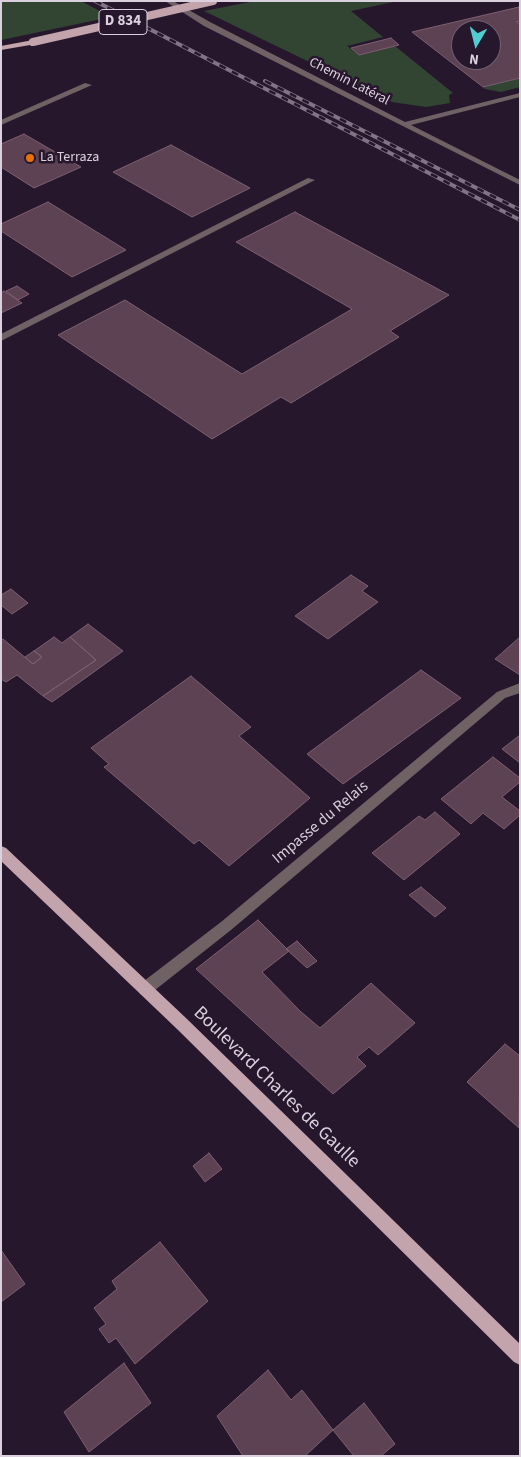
<!DOCTYPE html>
<html>
<head>
<meta charset="utf-8">
<style>
  body { margin:0 }
  #map { position:relative; width:521px; height:1457px; overflow:hidden; background:#27172c; font-family:"Source Sans 3",sans-serif }
  canvas { display:block }
  .frame { position:absolute; inset:0; border:2px solid #dbd0de; pointer-events:none }
  .north { position:absolute; left:451px; top:20px; width:50px; height:50px; box-sizing:border-box; background:#27172c; border:1px solid #6f6173; border-radius:50%; rotate:188deg; font-size:14px; font-weight:700; line-height:20px; text-align:center; color:#dbd0de }
  .north::after { content:''; display:block; margin:auto; width:18px; height:22px; background:#51ccd1; clip-path:polygon(50% 0,100% 100%,50% 72%,0 100%) }
</style>
</head>
<body>
<div id="map">
<canvas width="521" height="1457"></canvas>
<div class="frame"></div>
<div class="north">N</div>
</div>
<script>
const ctx = document.querySelector('canvas').getContext('2d');
ctx.lineJoin = 'round';
function fill(path, color) {
  ctx.fillStyle = color;
  ctx.fill(path, 'evenodd');
}
function shape(rows) {
  const path = new Path2D();
  for (const r of rows) {
    path.moveTo(r[0], r[1]);
    for (let i = 2; i < r.length; i += 2) path.lineTo(r[i], r[i + 1]);
  }
  return path;
}
function strokePath(path, color, width, dash) {
  ctx.strokeStyle = color;
  ctx.lineWidth = width;
  ctx.lineCap = dash ? 'butt' : 'round';
  ctx.setLineDash(dash || []);
  ctx.stroke(path);
}
function write(font, color, halo, rows, align = 'center') {
  ctx.font = font + ' "Source Sans 3",sans-serif';
  ctx.lineWidth = 5;
  ctx.setLineDash([]);
  ctx.textBaseline = 'middle';
  ctx.strokeStyle = halo;
  ctx.fillStyle = color;
  for (const [text, x, y, turn = 0] of rows) {
    ctx.save();
    ctx.translate(x, y);
    ctx.rotate((+turn || 0) * Math.PI / 180);
    ctx.textAlign = isNaN(turn) ? turn : align;
    if (halo) ctx.strokeText(text, 0, 0);
    ctx.fillText(text, 0, 0);
    ctx.restore();
  }
}
fill(shape([
  [1,1,81,1,111,17,1,40],
  [255,1,398,1,351,11,383,37,347,46,359,55,395,46,453,93,449,95,450,103,426,107,392,102,204,11],
  [520,78,520,87,501,92,485,89,483,87]
]), '#324533');
const building = shape([
  [519,7,520,21,516,22,520,24,520,78,483,87,412,32,519,7],
  [461,30,491,30,491,60,461,60,461,30],
  [391,38,399,45,359,55,351,48,391,38],
  [24,134,81,167,34,188,1,167,1,144,24,134],
  [171,145,250,188,192,217,113,172,171,145],
  [48,202,126,250,72,277,1,231,1,224,48,202],
  [295,212,449,295,390,331,399,337,291,403,281,397,212,439,58,335,125,300,242,374,352,309,236,242,295,212],
  [17,286,29,294,18,300,6,291,17,286],
  [4,291,22,303,1,313,1,293,4,291],
  [351,575,368,586,362,591,378,602,328,639,295,616,351,575],
  [11,589,28,603,12,614,1,605,1,595,11,589],
  [88,624,123,651,52,702,43,696,96,660,70,637,88,624],
  [54,637,62,643,70,637,96,660,43,696,17,675,6,682,1,679,1,640,3,639,33,664,42,657,34,651,54,637],
  [520,637,520,675,495,659,520,637],
  [34,651,42,657,33,664,25,657,34,651],
  [421,670,461,698,343,784,307,754,421,670],
  [191,676,251,727,239,736,310,798,229,866,199,840,194,844,104,767,109,764,91,748,191,676],
  [520,735,520,763,502,749,520,735],
  [493,757,520,778,520,782,502,797,520,811,520,815,504,829,483,813,471,824,441,799,493,757],
  [435,812,460,834,404,880,372,853,419,816,425,820,435,812],
  [421,887,446,908,435,917,409,895,421,887],
  [258,920,289,951,262,972,300,1011,320,1028,371,983,415,1023,378,1055,369,1047,357,1057,366,1066,333,1094,196,969,258,920],
  [297,941,317,961,307,968,286,949,297,941],
  [505,1044,520,1056,519,1128,467,1082,505,1044],
  [209,1153,222,1169,205,1182,193,1166,209,1153],
  [160,1242,208,1301,135,1364,116,1338,109,1343,99,1329,106,1324,94,1308,117,1289,112,1281,160,1242],
  [1,1250,25,1284,1,1302,1,1250],
  [124,1363,151,1403,89,1452,64,1412,124,1363],
  [268,1370,291,1400,302,1390,333,1430,305,1456,243,1456,217,1416,268,1370],
  [364,1403,395,1444,381,1456,354,1456,333,1430,364,1403]
]);
fill(building, '#5c4253');
strokePath(building, '#7c6072', 1);
fill(shape([
  [165,1,173,1,210,22,405,122,520,93,520,97,411,125,520,180,520,185,204,26,165,1],
  [85,83,92,85,1,125,1,120,85,83],
  [308,178,315,180,1,341,1,334,308,178],
  [520,683,520,693,505,698,231,930,150,994,145,996,140,994,138,989,140,984,221,922,497,692,520,683]
]), '#706165');
fill(shape([
  [33,40,37,42,36,44,1,50,1,46,33,40],
  [1,846,6,848,187,1019,520,1344,520,1365,514,1362,177,1029,1,861,1,846]
]), '#c3a4ad');
const rail = shape([
  [95,1,520,220],
  [265,81,520,210]
]);
strokePath(rail, '#827486', 4);
strokePath(rail, '#27172c', 2.5, [7]);
strokePath(shape([
  [33,42,213,1]
]), '#c3a4ad', 8);
for (const [x, y, r, color] of [
  [30,158,5,"#e8710a"]
]) {
  const dot = new Path2D();
  dot.arc(x, y, r, 0, 2 * Math.PI);
  ctx.fillStyle = color;
  ctx.fill(dot);
  strokePath(dot, '#27172c', 2);
}
write('14px', '#dbd0de', '#27172c', [
  ["Chemin Latéral",349,82,27]
]);
write('14px', '#dbd0de', '#27172c', [
  ["La Terraza",40,158]
], 'left');
for (const [x, y, w] of [
  [123,22,48]
]) {
  const box = new Path2D();
  box.roundRect(x - w / 2, y - 12.5, w, 25, 4);
  ctx.fillStyle = '#27172c';
  ctx.fill(box);
  strokePath(box, '#dbd0de', 1);
}
write('bold 15px', '#dbd0de', null, [
  ["D 834",123,22]
]);
write('16px', '#dbd0de', '#27172c', [
  ["Impasse du Relais",321,823,-40]
]);
write('19px', '#dbd0de', '#27172c', [
  ["Boulevard Charles de Gaulle",276,1088,44]
]);
</script>
</body>
</html>
